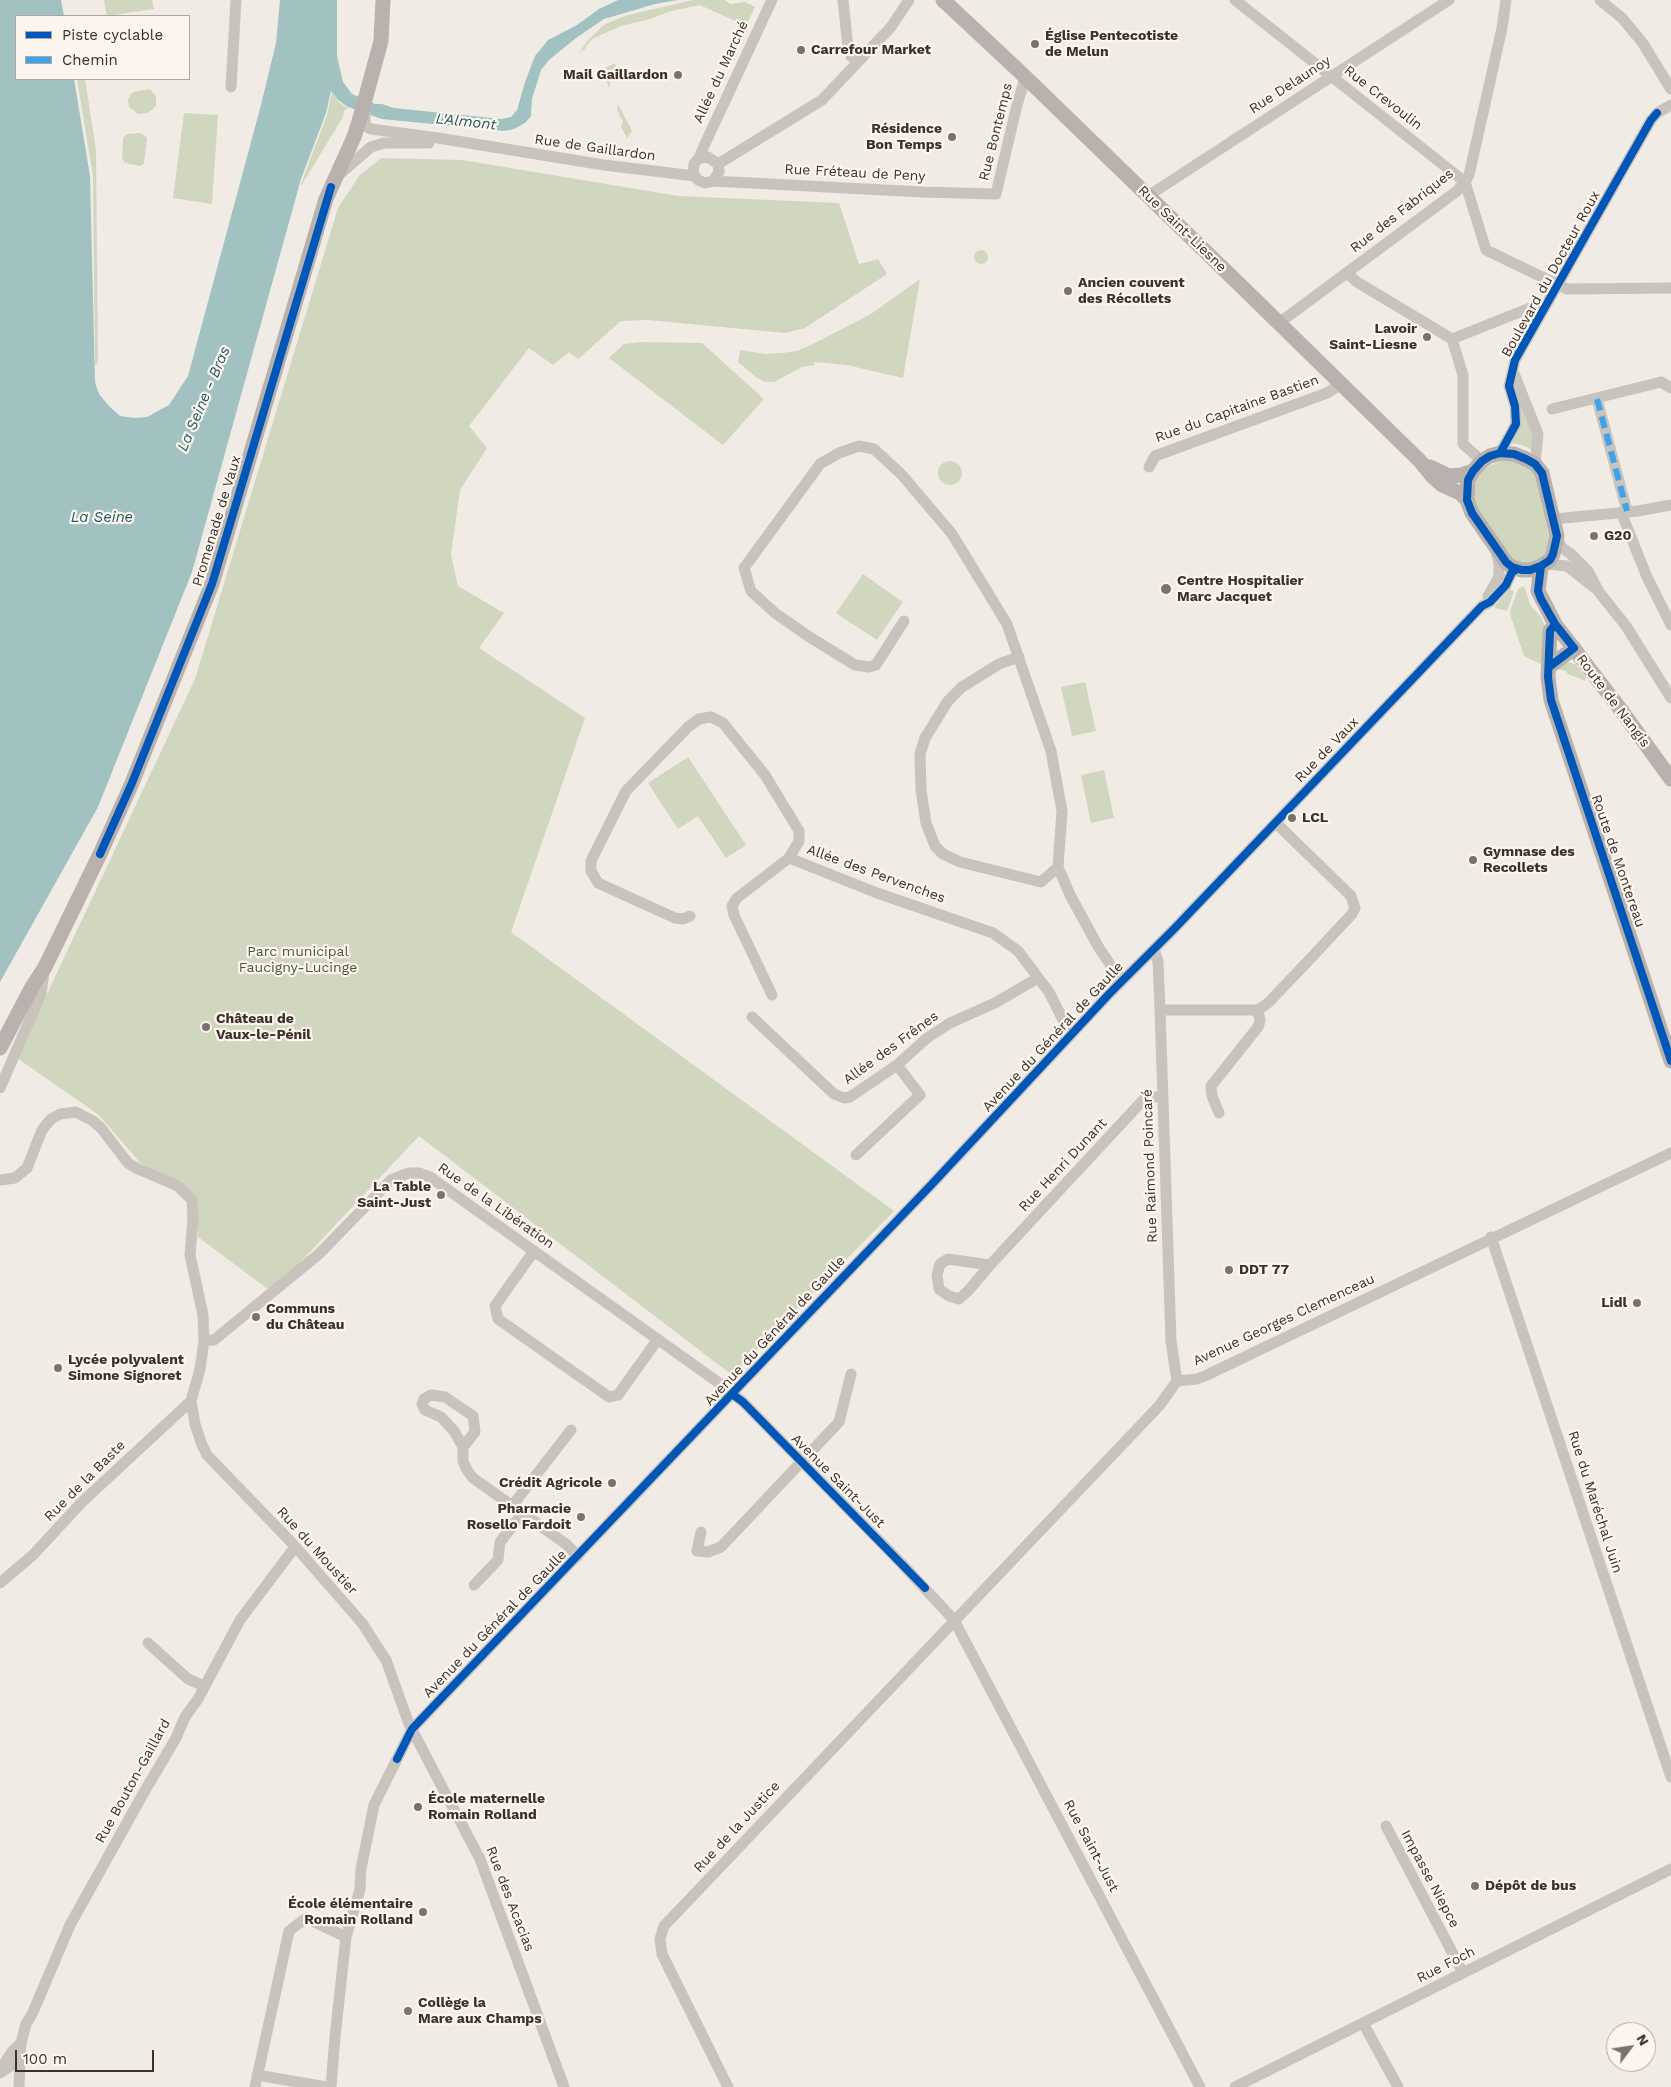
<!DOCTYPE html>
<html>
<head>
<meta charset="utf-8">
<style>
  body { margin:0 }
  #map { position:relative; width:1671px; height:2087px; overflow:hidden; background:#f0ebe5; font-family:"Work Sans",sans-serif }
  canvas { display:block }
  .legend { position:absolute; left:15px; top:15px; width:175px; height:65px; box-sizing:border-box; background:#fbf5ee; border:1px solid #aea6a0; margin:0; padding:6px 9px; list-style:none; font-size:15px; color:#3b302b }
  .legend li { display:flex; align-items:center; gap:10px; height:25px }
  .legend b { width:25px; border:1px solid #aea6a0 }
  .north { position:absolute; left:1606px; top:2022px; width:50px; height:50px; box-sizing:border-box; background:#fbf5ee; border:1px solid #aea6a0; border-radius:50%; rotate:59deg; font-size:14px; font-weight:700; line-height:20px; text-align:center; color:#3b302b }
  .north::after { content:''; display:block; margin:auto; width:18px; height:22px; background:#7a716c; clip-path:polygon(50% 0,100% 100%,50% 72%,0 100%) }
  .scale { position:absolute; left:15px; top:2050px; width:139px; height:22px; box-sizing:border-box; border:2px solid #3b302b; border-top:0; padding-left:6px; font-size:15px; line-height:18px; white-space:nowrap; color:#3b302b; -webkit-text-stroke:4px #fbf5ee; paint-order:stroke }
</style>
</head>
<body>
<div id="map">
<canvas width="1671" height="2087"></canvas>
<ul class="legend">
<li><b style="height:6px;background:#0057b8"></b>Piste cyclable</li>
<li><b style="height:6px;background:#3fa3eb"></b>Chemin</li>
</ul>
<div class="north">N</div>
<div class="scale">100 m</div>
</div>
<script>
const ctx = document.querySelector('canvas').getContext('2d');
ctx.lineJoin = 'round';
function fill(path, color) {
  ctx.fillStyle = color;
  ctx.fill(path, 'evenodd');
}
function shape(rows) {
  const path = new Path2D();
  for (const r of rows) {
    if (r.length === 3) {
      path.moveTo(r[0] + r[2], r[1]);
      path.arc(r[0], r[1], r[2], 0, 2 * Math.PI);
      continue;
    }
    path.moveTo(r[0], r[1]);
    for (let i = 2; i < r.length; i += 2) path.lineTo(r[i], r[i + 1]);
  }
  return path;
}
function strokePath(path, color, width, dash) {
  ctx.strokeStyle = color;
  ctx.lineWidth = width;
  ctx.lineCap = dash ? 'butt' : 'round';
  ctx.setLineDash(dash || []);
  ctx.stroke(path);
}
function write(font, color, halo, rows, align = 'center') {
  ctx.font = font + ' "Work Sans",sans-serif';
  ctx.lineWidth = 4.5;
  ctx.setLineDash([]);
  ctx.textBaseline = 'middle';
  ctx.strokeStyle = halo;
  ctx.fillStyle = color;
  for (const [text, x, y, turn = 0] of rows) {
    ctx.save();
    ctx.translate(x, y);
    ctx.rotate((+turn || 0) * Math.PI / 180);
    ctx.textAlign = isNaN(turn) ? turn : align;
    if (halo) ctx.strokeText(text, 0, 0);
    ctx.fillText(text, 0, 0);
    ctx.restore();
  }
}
fill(shape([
  [104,0,152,0,154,9,107,16],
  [693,0,725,0,730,4,745,2,755,7,746,26,700,5,671,11,650,19,621,26,592,39,587,45,585,49,579,53,588,40,605,24,628,15],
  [615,63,617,71,610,77,610,88,604,77,601,78,598,72],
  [77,79,85,79,96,150,98,362,95,366,93,176],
  [150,89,156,96,156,106,148,113,138,114,129,107,128,99,133,92],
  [332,92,338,102,348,108,344,111,343,117,301,186,301,184,327,115],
  [618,104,632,131,627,138,621,127,623,122,617,110],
  [184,113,218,115,212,204,173,198],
  [141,133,147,138,144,164,140,166,125,163,122,158,123,138,127,134],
  [381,158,462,160,678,196,839,203,859,264,878,259,887,274,805,328,785,333,648,320,621,321,578,359,569,352,553,365,529,348,469,426,487,448,460,490,451,555,458,586,504,613,479,648,585,718,511,932,894,1211,732,1375,419,1136,293,1270,269,1290,198,1237,196,1198,141,1164,99,1115,17,1058,195,679,338,208,359,176],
  [981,257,7],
  [920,279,903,378,847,365,814,362,814,365,802,367,774,382,765,382,757,378,738,362,740,350,765,354,782,353,797,351,811,345,871,314],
  [643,342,702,343,764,399,723,445,609,358,624,344],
  [1520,400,1532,431,1533,450,1522,445,1511,443],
  [950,473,12],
  [1500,461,1514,461,1529,468,1535,476,1550,541,1548,550,1542,558,1526,564,1512,560,1477,511,1472,492,1476,478,1485,468],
  [863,574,903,602,877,640,836,613],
  [1524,586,1531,606,1541,617,1547,631,1543,665,1524,656,1511,617,1510,611,1518,589],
  [1510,589,1514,592,1507,611,1495,608,1495,606],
  [1567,662,1575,664,1586,678,1585,681,1568,674,1566,671,1557,669],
  [1085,682,1096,731,1072,736,1061,687],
  [688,757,746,845,726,858,698,816,678,829,648,783],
  [1104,770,1114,818,1091,823,1081,775]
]), '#d1d6bf');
fill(shape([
  [0,0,61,0,64,16,16,16,16,79,74,79,90,176,95,382,99,394,109,406,120,416,134,418,147,417,169,405,188,376,261,105,276,43,280,0,337,0,337,56,343,82,352,94,375,104,382,104,394,108,501,119,511,117,517,110,525,82,535,56,548,40,577,25,599,9,618,0,678,0,655,4,604,19,576,38,549,60,541,70,532,99,531,116,525,123,514,129,504,131,382,119,348,107,338,100,331,91,326,113,301,179,192,572,98,807,0,982]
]), '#a1c2c1');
strokePath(shape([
  [843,0,848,48,851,56,858,62],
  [1235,0,1465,182],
  [1600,0,1622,18,1642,42,1671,89],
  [231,87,236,0],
  [365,112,365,126,371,129,438,138,604,165,695,176],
  [699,158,704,146,772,0],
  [718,164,822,100,891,27,909,0],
  [341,173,371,147,384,143,429,143],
  [713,181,719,172,718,164,708,157,699,158,694,164,693,173,698,180,705,183,713,181,922,192,996,194,1016,109,1025,78],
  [1465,182,1486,250,1567,289,1671,288],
  [1148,196,1449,0],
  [1347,273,1357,282,1452,339,1463,375,1463,444,1482,461],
  [1279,323,1457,191,1465,182,1469,175,1502,28,1506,0],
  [1452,339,1535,306,1544,308],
  [1513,371,1538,434,1535,464],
  [1597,399,1627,511],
  [1552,409,1661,382,1671,388],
  [1500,453,1516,424,1515,406,1509,386,1515,360,1651,120,1657,113,1671,105],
  [1149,467,1155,456,1327,393,1341,384],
  [1621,512,1647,577,1671,625],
  [1554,519,1638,511,1671,505],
  [1557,536,1561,547,1571,554,1588,571,1599,592,1626,626,1671,698],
  [1546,564,1567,566,1596,589],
  [1488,596,1499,577,1499,563,1496,551],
  [904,621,876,665,869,667,855,665,808,636,775,613,751,591,744,568,820,464,839,453,859,446,874,449,902,475,952,534,1007,624,1051,751,1062,811,1058,867,1070,895,1099,948,1114,970,1123,980],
  [1019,657,999,664,962,687,948,701,925,738,920,754,921,790,926,823,935,846,943,854,960,862,1041,882,1058,867],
  [690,916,683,919,675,918,598,883,591,871,591,861,626,791,688,727,699,719,711,717,723,723,765,775,799,831,799,841,789,858],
  [1154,950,1158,961,1160,1010,1171,1341,1177,1381],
  [772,995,734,915,732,906,737,898,789,858,877,893,993,933,1018,951,1049,992,1064,1022,1075,1030],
  [1160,1010,1258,1010],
  [1258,1010,1268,1003,1310,959,1352,914,1355,908,1351,896,1276,823],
  [752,1017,834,1094,844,1098,850,1097,897,1065,927,1038,950,1023,995,1003,1038,978],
  [0,1088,41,994,44,971],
  [1219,1113,1212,1096,1211,1086,1258,1027,1260,1021,1258,1010],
  [856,1155,920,1095,897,1065],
  [0,1180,15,1178,27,1168,42,1130,51,1119,60,1114,76,1112,93,1121,101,1128,128,1163,138,1169,178,1186,192,1200,193,1219,190,1255,203,1315,204,1341,200,1369,191,1401,195,1424,202,1445,207,1455,293,1544,362,1623,386,1660,409,1724,480,1859,564,2087],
  [1491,1237,1671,1777],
  [534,1251,495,1306,498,1319,609,1397,618,1395,658,1339],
  [990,1265,968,1291,959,1299,949,1296,939,1289,937,1275,940,1264,948,1259,990,1265,1146,1097,1163,1097],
  [204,1341,214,1340,319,1254,391,1180,409,1173,419,1173,430,1177,719,1383,743,1402,802,1462,903,1565,954,1620,1200,2087],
  [1177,1381,1197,1379,1207,1375,1671,1153],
  [463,1447,454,1431,441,1417,425,1410,422,1404,424,1399,431,1395,445,1397,473,1416,475,1432,463,1447,463,1461,467,1470,473,1478,566,1544,578,1556],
  [512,1506,571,1430],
  [701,1532,697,1551,708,1552,721,1547,839,1422,851,1374],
  [0,1583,33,1555,81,1503,191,1401],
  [474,1585,498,1560,500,1542,522,1514],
  [148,1643,188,1679,204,1686],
  [1386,1826,1463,1973],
  [1363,2023,1398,2087],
  [0,2070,12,2052,21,2043],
  [0,2073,20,2060,21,2043,26,2024,33,2012,70,1925,143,1794,176,1738,185,1717,198,1699,240,1620,295,1547],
  [257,2075,326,2087],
  [19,2087,20,2060],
  [255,2087,289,1931,306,1918,346,1937],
  [331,2087,335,2037,346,1937,360,1889,361,1869,374,1805,412,1729,933,1183,1110,993,1174,929,1482,606,1490,602,1506,585,1512,572,1517,569],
  [728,2087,662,1954,660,1939,664,1926,1159,1406,1177,1381],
  [1235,2087,1671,1869]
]), '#c9c3be', 11);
strokePath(shape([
  [943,0,1019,71,1239,284,1420,461,1433,477,1442,485,1460,493,1467,500],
  [1500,453,1514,454,1526,459,1535,464,1542,473,1557,536,1553,554,1550,560,1541,566,1530,570,1522,570,1512,567,1506,562,1472,513,1467,500,1468,480,1473,471,1482,461,1490,456,1500,453],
  [1430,467,1449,476,1461,475,1473,471],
  [1541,566,1538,591,1555,624,1621,710,1671,779],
  [1555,624,1550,631,1548,677,1551,700,1671,1061],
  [1549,667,1574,648],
  [0,1048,32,987,45,967,100,854,132,783,212,584,326,199,354,137,360,118,381,41,383,0]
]), '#b8b1ad', 15);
strokePath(shape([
  [1597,399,1627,511]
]), '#3fa3eb', 6, [12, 6]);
strokePath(shape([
  [1500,453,1516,424,1515,406,1509,386,1515,360,1651,120,1657,113],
  [1500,453,1514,454,1526,459,1535,464,1542,473,1557,536,1553,554,1550,560,1541,566,1530,570,1522,570,1512,567,1506,562,1472,513,1467,500,1468,480,1473,471,1482,461,1490,456,1500,453],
  [1541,566,1538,591,1541,599,1555,624,1574,648,1549,667],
  [1555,624,1550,631,1548,677,1551,700,1671,1061],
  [100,854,132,783,212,584,331,187],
  [732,1394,743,1402,925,1588],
  [397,1759,412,1729,430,1710,933,1183,1110,993,1174,929,1482,606,1490,602,1506,585,1512,572,1517,569]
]), '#0057b8', 8);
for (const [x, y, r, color] of [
  [1035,44,5,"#7a716c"],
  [801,50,5,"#7a716c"],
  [678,75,5,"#7a716c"],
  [952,137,5,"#7a716c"],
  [1068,291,5,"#7a716c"],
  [1427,337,5,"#7a716c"],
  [1594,536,5,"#7a716c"],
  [1166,589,6,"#7a716c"],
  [1292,818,5,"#7a716c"],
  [1473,860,5,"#7a716c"],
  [206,1027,5,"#7a716c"],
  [441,1195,5,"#7a716c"],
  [1229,1270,5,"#7a716c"],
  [1637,1303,5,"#7a716c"],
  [256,1317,5,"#7a716c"],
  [58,1368,5,"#7a716c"],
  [612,1483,5,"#7a716c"],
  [581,1517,5,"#7a716c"],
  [418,1807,5,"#7a716c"],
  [1475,1886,5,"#7a716c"],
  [423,1912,5,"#7a716c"],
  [408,2011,5,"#7a716c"]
]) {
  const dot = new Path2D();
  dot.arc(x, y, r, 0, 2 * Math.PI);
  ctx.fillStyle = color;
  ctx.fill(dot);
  strokePath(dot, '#fbf5ee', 2);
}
write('bold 14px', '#3b302b', '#fbf5ee', [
  ["Église Pentecotiste",1045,36],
  ["de Melun",1045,52],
  ["Carrefour Market",811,50],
  ["Mail Gaillardon",668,75,"right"],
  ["Résidence",942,129,"right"],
  ["Bon Temps",942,145,"right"],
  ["Ancien couvent",1078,283],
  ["des Récollets",1078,299],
  ["Lavoir",1417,329,"right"],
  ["Saint-Liesne",1417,345,"right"],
  ["G20",1604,536],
  ["Centre Hospitalier",1177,581],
  ["Marc Jacquet",1177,597],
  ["LCL",1302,818],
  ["Gymnase des",1483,852],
  ["Recollets",1483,868],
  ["Château de",216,1019],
  ["Vaux-le-Pénil",216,1035],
  ["La Table",431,1187,"right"],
  ["Saint-Just",431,1203,"right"],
  ["DDT 77",1239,1270],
  ["Lidl",1627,1303,"right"],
  ["Communs",266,1309],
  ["du Château",266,1325],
  ["Lycée polyvalent",68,1360],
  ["Simone Signoret",68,1376],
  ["Crédit Agricole",602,1483,"right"],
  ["Pharmacie",571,1509,"right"],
  ["Rosello Fardoit",571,1525,"right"],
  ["École maternelle",428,1799],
  ["Romain Rolland",428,1815],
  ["Dépôt de bus",1485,1886],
  ["École élémentaire",413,1904,"right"],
  ["Romain Rolland",413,1920,"right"],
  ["Collège la",418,2003],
  ["Mare aux Champs",418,2019]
], 'left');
write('14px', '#3b302b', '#fbf5ee', [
  ["Allée du Marché",721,72,-65],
  ["Rue Delaunoy",1290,85,-33],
  ["Rue Crevoulin",1383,98,38],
  ["Rue Bontemps",996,132,-76],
  ["Rue de Gaillardon",595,148,8],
  ["Rue Fréteau de Peny",855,173,3],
  ["Rue des Fabriques",1402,211,-38],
  ["Rue Saint-Liesne",1182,229,44],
  ["Boulevard du Docteur Roux",1551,274,-61],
  ["Rue du Capitaine Bastien",1237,409,-20],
  ["Promenade de Vaux",217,521,-73],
  ["Route de Nangis",1613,701,53],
  ["Rue de Vaux",1327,750,-46],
  ["Route de Montereau",1618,861,71],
  ["Allée des Pervenches",876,874,20],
  ["Avenue du Général de Gaulle",1053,1037,-47],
  ["Allée des Frênes",891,1048,-36],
  ["Rue Henri Dunant",1063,1165,-47],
  ["Rue Raimond Poincaré",1150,1166,-92],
  ["Rue de la Libération",496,1206,35],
  ["Avenue Georges Clemenceau",1284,1320,-25],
  ["Avenue du Général de Gaulle",775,1331,-47],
  ["Rue de la Baste",85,1481,-45],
  ["Avenue Saint-Just",838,1481,45],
  ["Rue du Maréchal Juin",1595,1502,72],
  ["Rue du Moustier",317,1551,48],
  ["Avenue du Général de Gaulle",495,1624,-46],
  ["Rue Bouton-Gaillard",133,1781,-61],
  ["Rue de la Justice",737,1827,-47],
  ["Rue Saint-Just",1091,1846,62],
  ["Impasse Niepce",1430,1879,62],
  ["Rue des Acacias",510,1899,69],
  ["Rue Foch",1446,1965,-27]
]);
write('14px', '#4a5a2e', '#fbf5ee', [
  ["Parc municipal",298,952],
  ["Faucigny-Lucinge",298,968]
]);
write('italic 15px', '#1f5a5e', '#fbf5ee', [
  ["L'Almont",466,122,6],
  ["La Seine - Bras",204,399,-67],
  ["La Seine",102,518]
]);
</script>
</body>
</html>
